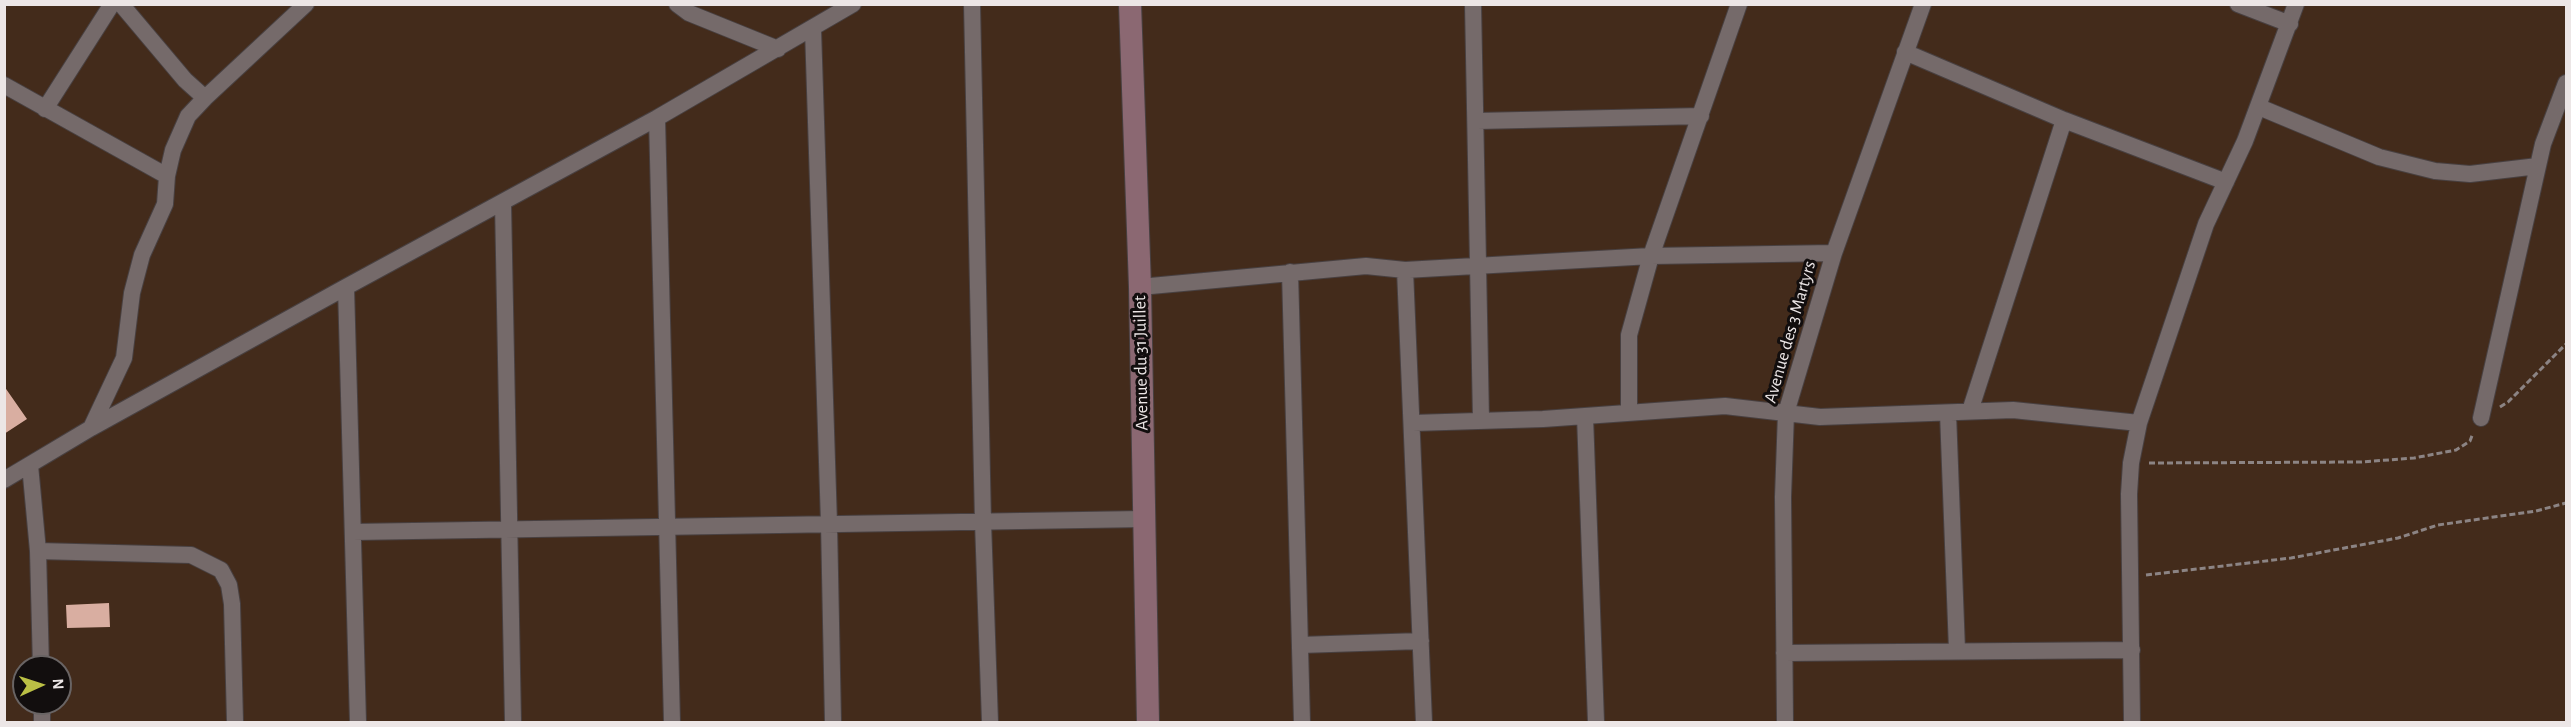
<!DOCTYPE html>
<html>
<head>
<meta charset="utf-8">
<style>
  body { margin:0 }
  #map { position:relative; width:2571px; height:727px; overflow:hidden; background:#2c2323; font-family:"Alegreya Sans",sans-serif }
  canvas { display:block }
  .frame { position:absolute; inset:0; border:6px solid #ece6e6; pointer-events:none }
  .north { position:absolute; left:12px; top:655px; width:60px; height:60px; box-sizing:border-box; background:#120e0e; border:2px solid #696464; border-radius:50%; rotate:87deg; font-size:16px; font-weight:700; line-height:24px; text-align:center; color:#ece6e6 }
  .north::after { content:''; display:block; margin:auto; width:21px; height:27px; background:#bbc045; clip-path:polygon(50% 0,100% 100%,50% 72%,0 100%) }
</style>
</head>
<body>
<div id="map">
<canvas width="2571" height="727"></canvas>
<div class="frame"></div>
<div class="north">N</div>
</div>
<script>
const ctx = document.querySelector('canvas').getContext('2d');
ctx.lineJoin = 'round';
function fill(path, color) {
  ctx.fillStyle = color;
  ctx.fill(path, 'evenodd');
}
function shape(rows) {
  const path = new Path2D();
  for (const r of rows) {
    path.moveTo(r[0], r[1]);
    for (let i = 2; i < r.length; i += 2) path.lineTo(r[i], r[i + 1]);
  }
  return path;
}
function strokePath(path, color, width, dash) {
  ctx.strokeStyle = color;
  ctx.lineWidth = width;
  ctx.lineCap = dash ? 'butt' : 'round';
  ctx.setLineDash(dash || []);
  ctx.stroke(path);
}
function write(font, color, halo, rows, align = 'center') {
  ctx.font = font + ' "Alegreya Sans",sans-serif';
  ctx.lineWidth = 6;
  ctx.setLineDash([]);
  ctx.textBaseline = 'middle';
  ctx.strokeStyle = halo;
  ctx.fillStyle = color;
  for (const [text, x, y, turn = 0] of rows) {
    ctx.save();
    ctx.translate(x, y);
    ctx.rotate((+turn || 0) * Math.PI / 180);
    ctx.textAlign = isNaN(turn) ? turn : align;
    if (halo) ctx.strokeText(text, 0, 0);
    ctx.fillText(text, 0, 0);
    ctx.restore();
  }
}
fill(shape([
  [4,5,2566,5,2566,722,5,722],
  [24,667,60,667,60,703,24,703]
]), '#432b1b');
fill(shape([
  [4,386,27,419,4,434],
  [109,603,110,627,67,628,66,605]
]), '#d9aea1');
const street = shape([
  [677,4,689,13,778,49],
  [972,4,983,522,990,722],
  [1473,4,1481,420],
  [2238,4,2290,24],
  [813,29,829,523,833,722],
  [1905,52,2064,120,2226,182],
  [4,85,167,176],
  [205,98,306,4],
  [2259,107,2379,157,2435,171,2470,174,2538,166],
  [45,109,112,4],
  [657,118,672,722],
  [1477,121,1701,116],
  [503,203,513,722],
  [1405,270,1424,722],
  [1290,272,1302,722],
  [346,287,358,722],
  [1140,287,1366,266,1405,270,1651,256,1834,253],
  [1970,411,2064,120],
  [1629,412,1629,335,1651,256,1739,4],
  [1948,413,1957,650],
  [1585,416,1596,722],
  [2481,418,2538,166,2543,144,2566,83],
  [1413,423,1543,419,1725,406,1820,417,2013,410,2139,423],
  [91,428,124,358,132,293,142,255,165,204,167,176,173,150,188,116,205,98,185,80,121,4],
  [30,465,38,551,41,667],
  [4,480,91,428,346,287,657,118,853,4],
  [353,532,1143,519],
  [38,551,191,555,221,570,229,585,232,604,235,722],
  [1300,645,1421,641],
  [1784,653,2132,650],
  [42,703,42,722],
  [1785,722,1783,497,1786,413,1834,253,1923,4],
  [2132,722,2129,494,2131,463,2139,423,2206,224,2245,141,2296,4]
]);
const secondary = shape([
  [1130,4,1140,287,1148,722]
]);
strokePath(street, '#484041', 18);
strokePath(secondary, '#484041', 24);
strokePath(shape([
  [2500,407,2508,402,2566,344],
  [2149,463,2361,462,2414,458,2456,450,2470,441,2473,433],
  [2146,575,2291,558,2398,538,2438,525,2536,511,2566,503]
]), '#8c8484', 3, [6, 3]);
strokePath(street, '#756a6a', 16);
strokePath(secondary, '#8b6872', 22);
write('18px', '#ece6e6', '#120e0e', [
  ["Avenue des 3 Martyrs",1790,332,-74],
  ["Avenue du 31 Juillet",1141,363,-91]
]);
</script>
</body>
</html>
